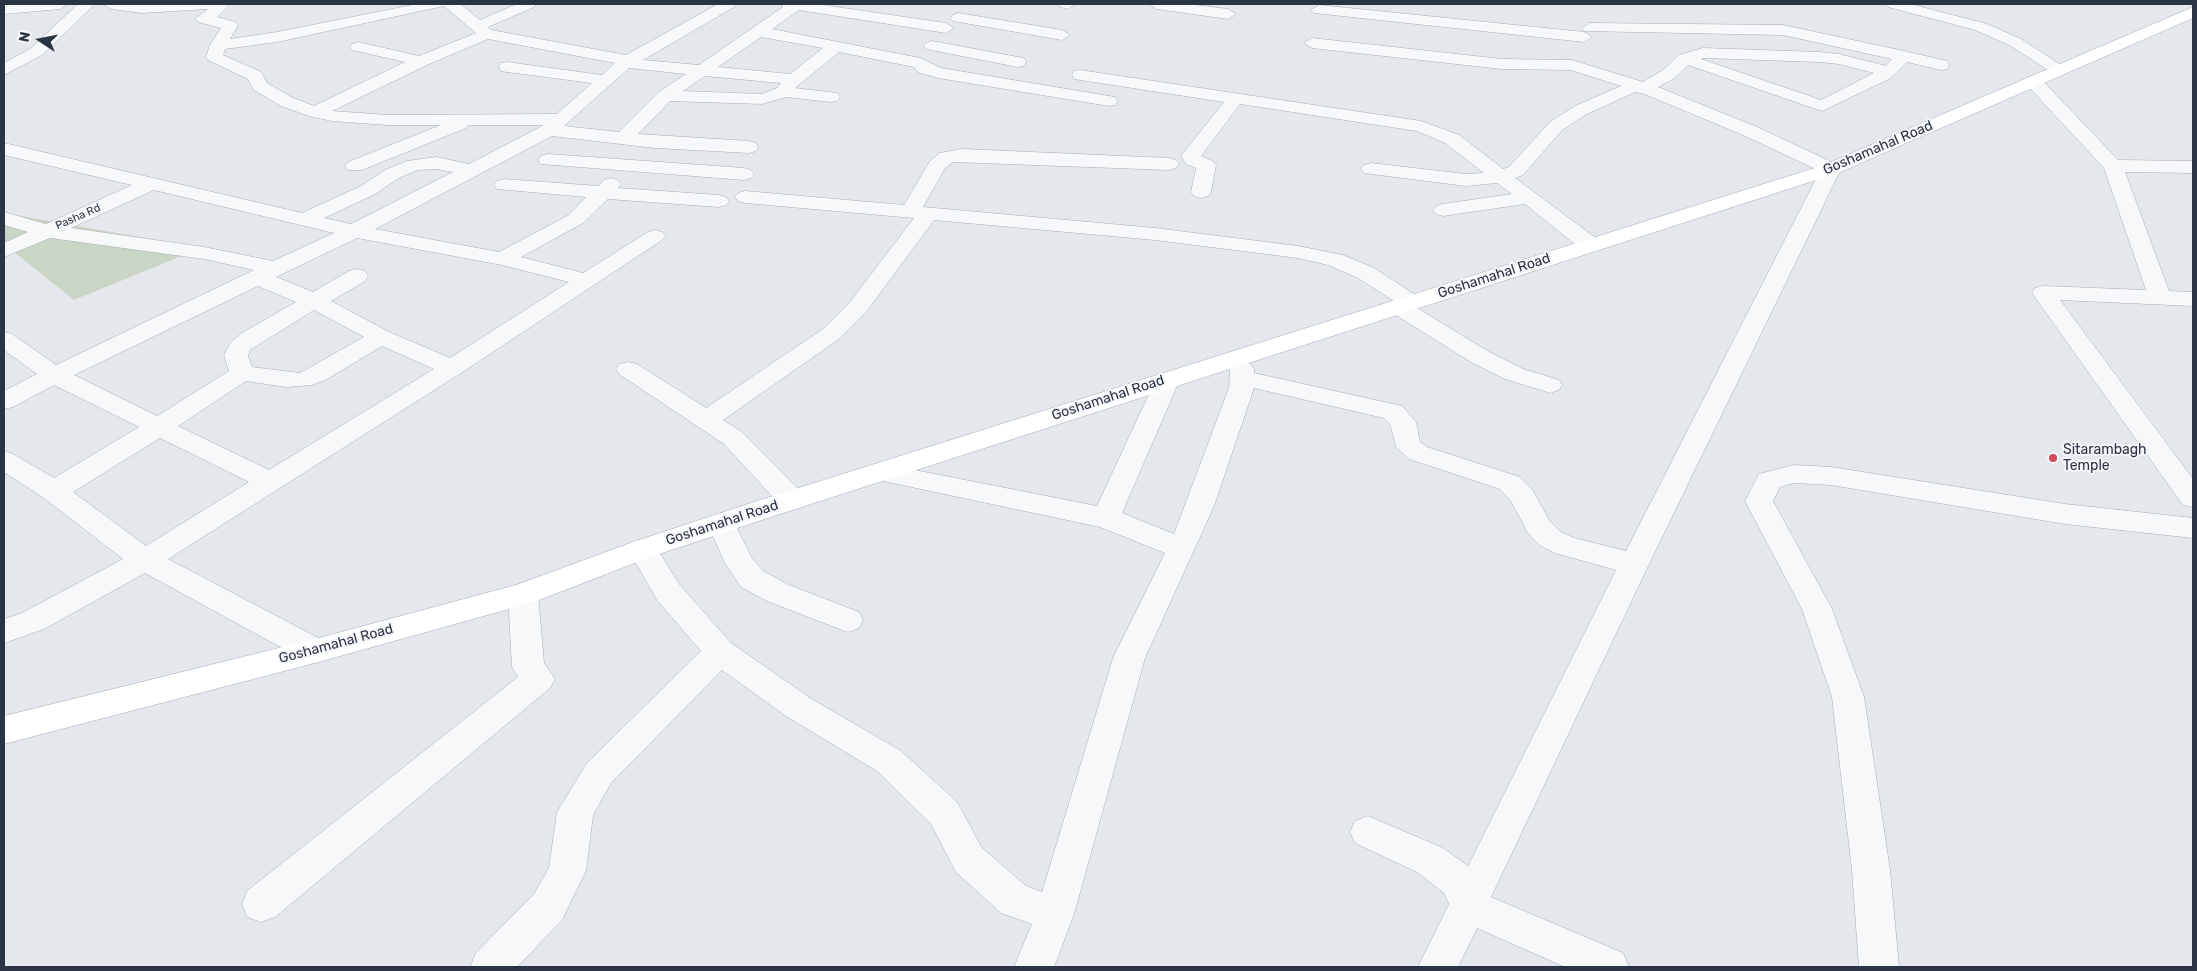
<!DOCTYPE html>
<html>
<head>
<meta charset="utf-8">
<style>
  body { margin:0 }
  #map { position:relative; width:2197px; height:971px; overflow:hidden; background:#e4e7ec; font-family:Rubik,sans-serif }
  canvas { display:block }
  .frame { position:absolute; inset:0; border:5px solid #2b3445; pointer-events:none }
  .north { position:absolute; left:15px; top:15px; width:50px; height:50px; -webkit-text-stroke:4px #f4f6f9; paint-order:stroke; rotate:281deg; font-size:14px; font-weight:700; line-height:20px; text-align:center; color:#2b3445 }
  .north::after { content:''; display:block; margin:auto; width:18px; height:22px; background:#2b3445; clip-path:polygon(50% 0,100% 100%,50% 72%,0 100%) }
</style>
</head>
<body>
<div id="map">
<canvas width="2197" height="971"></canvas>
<div class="frame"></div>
<div class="north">N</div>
</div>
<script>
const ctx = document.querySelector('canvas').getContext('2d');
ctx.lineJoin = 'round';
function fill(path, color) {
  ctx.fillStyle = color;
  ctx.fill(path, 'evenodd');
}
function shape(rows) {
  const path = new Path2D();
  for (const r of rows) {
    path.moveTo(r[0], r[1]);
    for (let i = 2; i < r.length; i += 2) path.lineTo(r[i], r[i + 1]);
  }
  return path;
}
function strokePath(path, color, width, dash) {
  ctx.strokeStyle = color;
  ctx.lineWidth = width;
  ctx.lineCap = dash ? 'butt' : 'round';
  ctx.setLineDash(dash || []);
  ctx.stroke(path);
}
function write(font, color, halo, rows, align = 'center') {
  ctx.font = font + ' Rubik,sans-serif';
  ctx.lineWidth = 4;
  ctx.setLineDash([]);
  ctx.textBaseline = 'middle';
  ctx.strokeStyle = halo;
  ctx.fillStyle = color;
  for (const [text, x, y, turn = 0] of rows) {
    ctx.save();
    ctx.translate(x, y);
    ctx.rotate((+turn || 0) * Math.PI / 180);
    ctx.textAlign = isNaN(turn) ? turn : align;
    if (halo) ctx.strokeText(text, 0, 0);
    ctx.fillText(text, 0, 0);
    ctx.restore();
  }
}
fill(shape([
  [4,213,201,248,74,300,4,244]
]), '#c9d6c5');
const minor = shape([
  [4,4,68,4,60,9,4,14,4,4],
  [78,4,95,4,42,55,4,75,4,63,30,49,78,4],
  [103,4,226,4,228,6,217,17,236,22,238,25,230,39,277,32,417,4,460,4,480,20,517,4,536,4,534,7,488,27,491,30,626,55,718,4,736,4,734,7,643,60,699,65,783,7,781,4,816,4,946,23,954,28,946,33,799,10,772,29,920,58,941,68,1115,97,1118,101,1115,105,1109,106,938,78,918,72,914,67,839,52,795,88,837,93,840,97,837,101,831,102,786,97,762,104,670,101,638,134,749,141,756,143,758,147,756,151,749,153,655,148,552,136,375,229,499,252,569,215,586,197,497,189,494,185,497,181,504,179,598,186,604,180,611,178,618,180,621,184,618,188,719,195,726,197,729,201,726,205,719,207,608,199,583,223,521,257,583,273,648,232,655,230,662,232,666,236,662,240,461,373,168,559,326,642,331,651,326,660,315,663,304,660,145,573,44,629,4,643,4,619,22,613,123,559,44,498,4,472,4,451,13,454,54,478,139,427,54,385,13,407,4,409,4,391,37,374,4,350,4,332,12,334,56,365,254,270,204,259,50,238,4,257,4,243,28,232,4,225,4,212,46,224,132,185,4,155,4,143,302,213,361,186,385,170,407,161,436,157,469,164,544,125,468,125,466,128,362,170,348,170,345,166,348,162,441,125,388,125,332,121,309,116,281,106,254,90,248,79,208,60,206,57,210,45,221,28,198,22,195,19,208,9,142,13,111,9,103,4],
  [444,6,476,33,419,56,358,42,352,44,350,47,352,50,405,62,314,106,293,98,267,83,261,72,223,55,225,49,277,42,444,6],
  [761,37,823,48,790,74,718,67,761,37],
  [488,39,615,63,602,75,507,62,501,63,499,67,501,71,507,72,592,83,557,114,388,115,332,111,427,65,488,39],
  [629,68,686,74,659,92,619,132,564,126,629,68],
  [705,76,781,83,777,88,762,94,683,91,705,76],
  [436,169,453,172,351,224,324,218,375,194,399,178,417,170,436,169],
  [154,190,334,233,273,261,204,247,71,228,154,190],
  [357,238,502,265,569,282,450,358,389,332,331,301,365,281,368,276,365,271,357,269,349,271,313,292,276,277,357,238],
  [258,286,296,302,242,333,231,342,224,355,229,371,157,416,74,375,258,286],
  [314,310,364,337,300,373,252,367,248,355,250,350,314,310],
  [382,346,434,369,269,470,178,426,246,381,286,387,312,385,327,379,382,346],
  [160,438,249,482,146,546,73,492,160,438],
  [1057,4,1076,4,1068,9,1060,7,1057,4],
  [1149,4,1188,4,1228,9,1236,14,1228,19,1157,9,1149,4],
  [1885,4,1910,4,1987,24,2021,39,2067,69,2065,73,2059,74,2053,73,2009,45,1975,30,1888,7,1885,4],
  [1319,5,1584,32,1592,37,1584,42,1314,13,1311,10,1319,5],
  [958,13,1062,30,1070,35,1062,40,953,21,950,18,953,15,958,13],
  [1590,23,1783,25,1904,51,1947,61,1949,65,1947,69,1941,70,1907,62,1891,78,1822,111,1688,65,1675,78,1658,87,1757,127,1838,165,1841,169,1649,564,1491,897,1623,953,1629,967,1565,967,1477,928,1458,967,1418,967,1449,904,1444,893,1417,872,1355,843,1350,832,1355,821,1368,816,1443,848,1468,866,1616,570,1555,553,1539,545,1528,533,1511,501,1500,489,1409,459,1396,447,1390,424,1384,418,1254,388,1214,506,1145,658,1074,914,1054,967,1014,967,1032,924,1001,913,956,872,931,824,877,771,786,716,722,670,611,783,593,815,586,871,562,920,517,967,470,967,476,953,534,894,549,868,557,812,587,763,701,651,657,600,628,549,633,542,643,539,653,542,679,584,731,643,810,698,901,751,957,802,982,848,1026,886,1042,892,1113,658,1165,553,1100,527,869,478,865,472,869,466,879,463,1097,506,1156,379,1159,374,1168,372,1177,374,1180,379,1122,513,1174,534,1229,388,1230,370,1223,362,1226,357,1235,355,1244,357,1254,369,1254,373,1402,406,1416,422,1420,442,1427,447,1520,477,1532,489,1549,520,1559,531,1574,538,1626,551,1820,171,1743,135,1642,93,1635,92,1587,114,1562,130,1523,175,1515,178,1597,239,1600,244,1597,249,1589,250,1581,249,1525,204,1443,216,1436,214,1433,210,1436,206,1443,204,1512,194,1497,183,1466,186,1364,173,1361,169,1364,165,1371,163,1466,174,1484,173,1445,143,1417,131,1240,104,1201,156,1213,161,1216,165,1211,192,1208,196,1201,198,1194,196,1191,192,1196,168,1186,164,1181,156,1224,102,1080,80,1074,79,1072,75,1074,71,1080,70,1421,121,1459,135,1503,169,1509,167,1550,122,1575,106,1621,86,1571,70,1502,69,1312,48,1304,43,1312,38,1502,59,1572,60,1643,82,1663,70,1679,55,1703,48,1819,52,1839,54,1886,66,1892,59,1783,35,1584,31,1582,28,1590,23],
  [1704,58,1819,62,1839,64,1874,73,1821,100,1701,59,1704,58],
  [932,41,1018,57,1024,58,1026,62,1024,66,1018,67,926,49,924,46,926,43,932,41],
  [2033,76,2039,77,2118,160,2193,161,2193,173,2125,172,2169,291,2193,292,2193,306,2060,300,2193,479,2193,507,2183,505,2032,293,2035,288,2043,286,2146,290,2104,168,2027,85,2024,81,2027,77,2033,76],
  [962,149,1169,158,1176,160,1179,164,1176,168,1169,170,953,162,945,168,923,207,1155,228,1298,246,1343,255,1374,268,1420,298,1423,303,1417,308,1489,352,1523,369,1559,380,1562,385,1559,390,1550,393,1541,390,1505,379,1471,362,1391,312,1388,307,1394,301,1358,278,1328,265,1298,258,1155,240,934,220,866,312,839,339,723,420,742,432,802,493,806,500,802,507,792,509,782,507,724,444,619,374,616,369,619,364,628,362,637,364,706,408,823,329,850,302,914,218,745,203,738,201,735,197,738,193,745,191,904,205,930,161,940,153,962,149],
  [548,154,744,168,751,170,754,174,751,178,744,180,541,164,538,160,541,156,548,154],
  [1794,465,1831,467,2065,504,2193,518,2193,538,2065,524,1831,485,1794,483,1780,487,1773,501,1832,609,1864,697,1890,870,1899,967,1859,967,1852,870,1832,697,1802,609,1745,501,1759,474,1794,465],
  [721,513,731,516,752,558,763,571,789,585,859,612,863,620,859,628,848,632,837,628,767,601,741,587,725,563,707,523,711,516,721,513],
  [523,583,534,586,538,594,544,663,555,679,550,688,275,917,261,922,247,917,242,904,247,891,518,677,512,667,508,594,512,586,523,583]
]);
const major = shape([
  [2193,7,2193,18,1838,173,777,515,653,556,534,602,315,663,4,744,4,716,315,639,516,585,633,542,757,501,1824,165,2193,7]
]);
strokePath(minor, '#a9aeb7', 1);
strokePath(major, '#a3abb8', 1);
fill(minor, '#f7f8fa');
fill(major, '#fff');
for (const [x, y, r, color] of [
  [2053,458,5,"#d1495b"]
]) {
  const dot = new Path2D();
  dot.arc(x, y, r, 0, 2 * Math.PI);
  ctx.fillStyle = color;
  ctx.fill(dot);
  strokePath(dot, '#f4f6f9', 2);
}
write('11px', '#2b3445', '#f4f6f9', [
  ["Pasha Rd",78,217,-24]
]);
write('14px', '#2b3445', '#f4f6f9', [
  ["Goshamahal Road",1878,148,-23],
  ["Goshamahal Road",1494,276,-18],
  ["Goshamahal Road",1108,398,-18],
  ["Goshamahal Road",722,523,-18],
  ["Goshamahal Road",336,644,-15]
]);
write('14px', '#2b3445', '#f4f6f9', [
  ["Sitarambagh",2063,450],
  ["Temple",2063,466]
], 'left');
</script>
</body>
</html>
